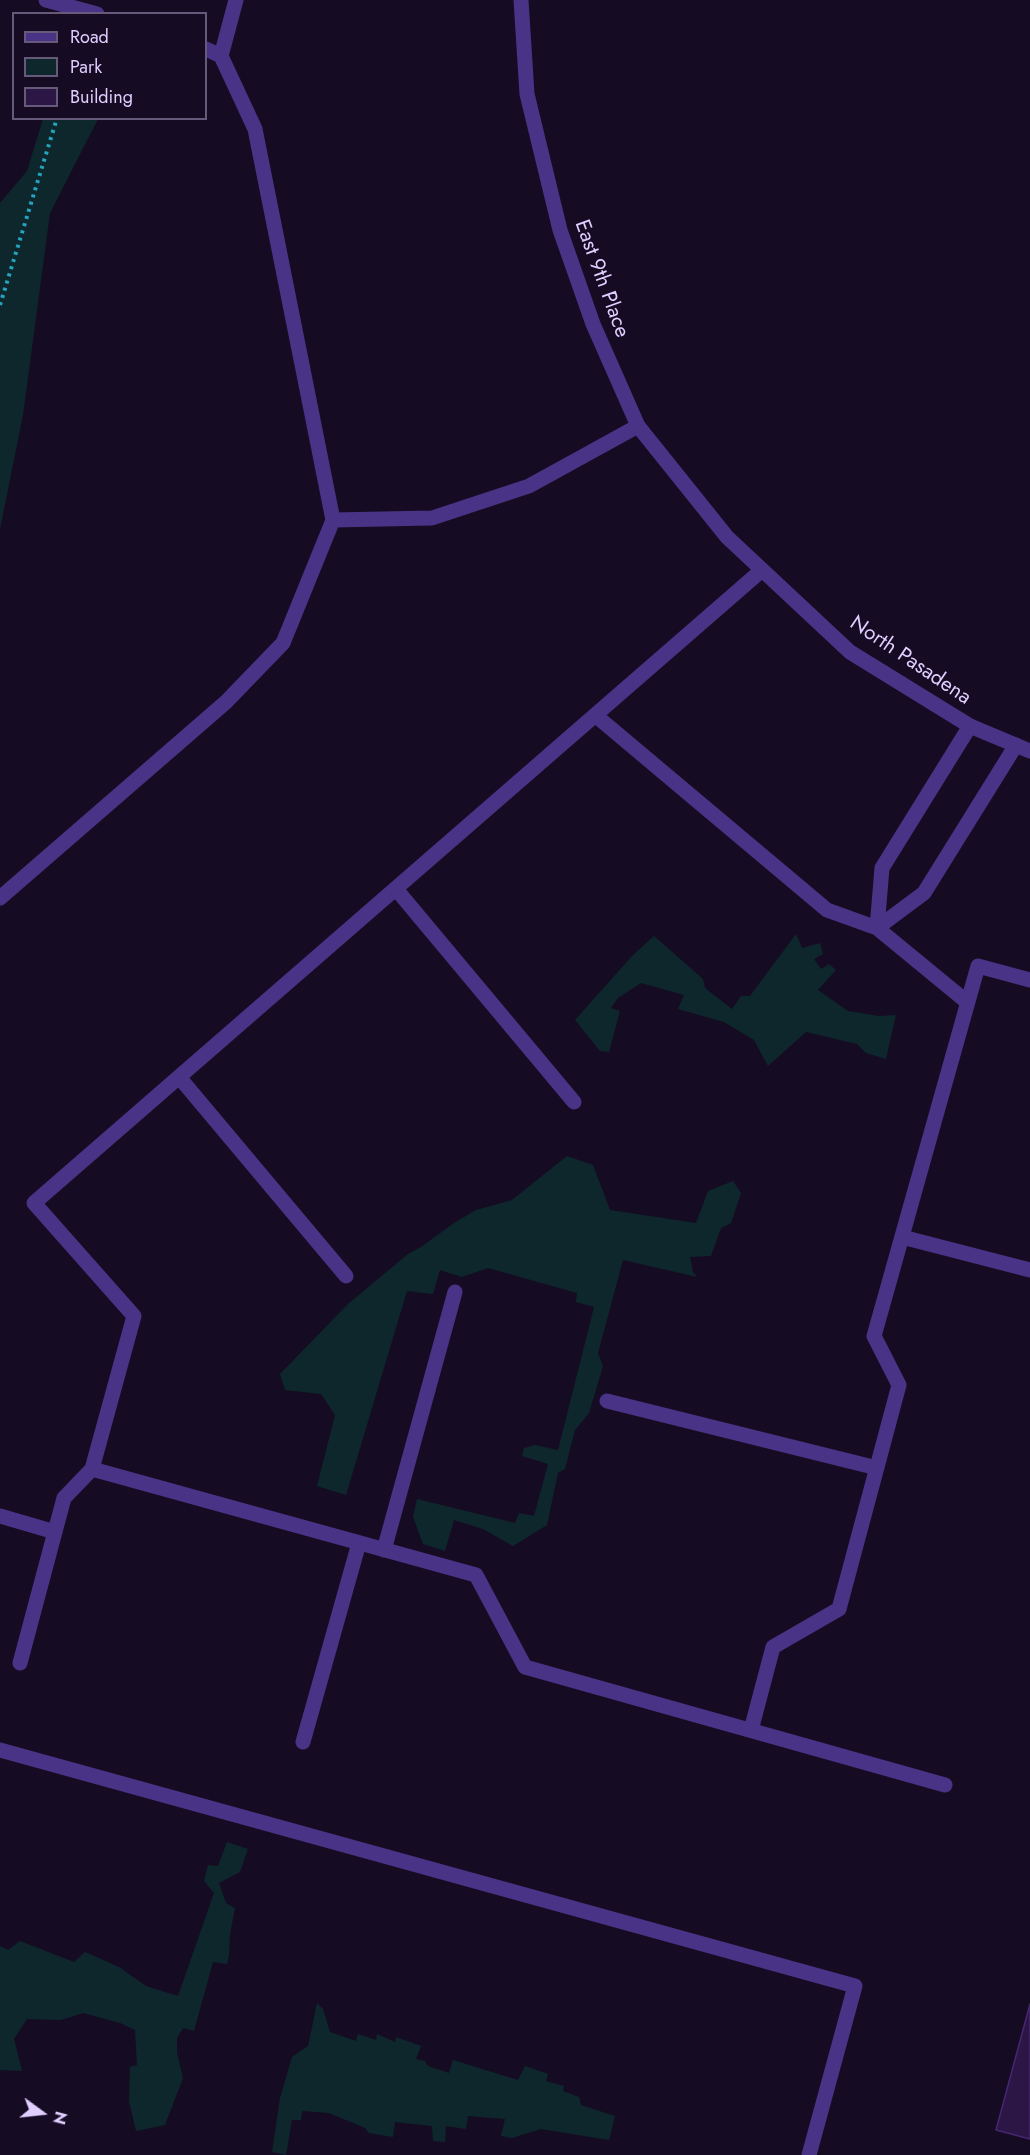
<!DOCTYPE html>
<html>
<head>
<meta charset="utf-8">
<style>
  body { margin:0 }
  #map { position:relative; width:1030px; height:2155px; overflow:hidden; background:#150c23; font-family:Jost,sans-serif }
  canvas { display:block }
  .legend { position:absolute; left:12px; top:12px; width:195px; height:108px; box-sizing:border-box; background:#150c23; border:2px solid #665a7b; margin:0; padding:8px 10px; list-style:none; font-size:18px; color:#dfceff }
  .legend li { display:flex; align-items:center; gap:12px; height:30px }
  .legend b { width:30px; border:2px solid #665a7b }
  .north { position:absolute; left:12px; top:2083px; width:60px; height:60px; -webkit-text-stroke:4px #150c23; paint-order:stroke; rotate:105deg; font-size:16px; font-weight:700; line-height:24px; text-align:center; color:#dfceff }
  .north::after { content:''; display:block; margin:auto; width:21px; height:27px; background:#dfceff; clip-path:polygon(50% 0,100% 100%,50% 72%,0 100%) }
</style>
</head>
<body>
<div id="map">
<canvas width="1030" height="2155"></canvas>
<ul class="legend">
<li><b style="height:8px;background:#493386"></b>Road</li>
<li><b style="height:16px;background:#0e272d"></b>Park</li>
<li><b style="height:16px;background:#2b1645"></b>Building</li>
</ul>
<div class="north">N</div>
</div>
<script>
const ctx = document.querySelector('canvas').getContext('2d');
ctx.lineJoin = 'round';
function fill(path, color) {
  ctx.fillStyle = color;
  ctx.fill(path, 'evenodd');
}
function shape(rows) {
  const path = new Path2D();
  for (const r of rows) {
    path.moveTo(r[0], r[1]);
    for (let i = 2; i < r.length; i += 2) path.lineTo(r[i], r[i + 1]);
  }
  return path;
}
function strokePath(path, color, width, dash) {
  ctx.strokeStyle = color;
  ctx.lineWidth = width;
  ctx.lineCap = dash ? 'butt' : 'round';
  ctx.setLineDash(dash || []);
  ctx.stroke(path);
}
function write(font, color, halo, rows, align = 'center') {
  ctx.font = font + ' Jost,sans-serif';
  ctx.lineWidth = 4.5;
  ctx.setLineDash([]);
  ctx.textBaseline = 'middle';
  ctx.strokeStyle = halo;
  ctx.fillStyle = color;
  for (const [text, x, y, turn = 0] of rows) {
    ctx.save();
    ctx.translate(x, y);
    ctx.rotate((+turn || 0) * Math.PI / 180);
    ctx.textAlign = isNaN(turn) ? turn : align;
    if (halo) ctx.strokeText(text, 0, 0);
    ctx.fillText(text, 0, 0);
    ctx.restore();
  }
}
fill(shape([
  [43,119,98,119,50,213,23,415,0,529,0,203,27,171],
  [796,934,802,948,820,943,823,954,814,959,821,969,829,964,836,970,818,990,848,1011,879,1016,896,1015,886,1059,866,1053,857,1044,806,1032,768,1066,754,1040,724,1022,678,1009,684,995,641,983,618,998,611,1008,620,1011,609,1052,600,1051,575,1020,633,955,654,936,703,979,705,988,732,1009,741,996,750,996],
  [567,1156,593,1165,610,1210,696,1223,708,1191,733,1181,741,1193,731,1223,721,1228,711,1256,690,1257,693,1272,697,1277,623,1260,598,1353,603,1366,589,1413,575,1430,565,1469,558,1473,547,1525,513,1546,483,1529,454,1520,445,1551,423,1544,413,1517,417,1499,515,1523,519,1513,534,1516,548,1464,522,1456,524,1448,535,1445,558,1450,594,1307,576,1302,577,1293,488,1268,462,1277,440,1270,433,1294,407,1291,346,1495,317,1486,335,1415,321,1394,285,1390,280,1374,348,1304,408,1254,421,1247,454,1223,476,1210,512,1200],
  [227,1842,248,1849,240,1872,219,1883,226,1903,235,1908,230,1934,229,1954,227,1964,213,1962,194,2031,183,2028,177,2038,177,2053,183,2078,165,2125,136,2131,129,2101,130,2067,137,2065,135,2030,120,2023,83,2013,61,2020,27,2019,14,2039,22,2071,0,2070,0,1946,8,1950,20,1941,74,1962,85,1952,119,1967,146,1986,178,1996,214,1893,204,1881,208,1865,218,1866],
  [317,2003,323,2009,330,2032,356,2041,358,2034,376,2040,377,2034,395,2042,396,2037,421,2046,416,2059,425,2061,428,2066,449,2073,453,2060,518,2080,525,2066,548,2074,546,2081,564,2086,563,2091,579,2097,581,2105,615,2116,609,2140,541,2129,512,2138,501,2136,505,2119,468,2116,466,2129,446,2126,445,2142,433,2141,432,2126,395,2122,393,2137,369,2133,365,2128,329,2113,302,2111,301,2120,292,2120,286,2155,272,2152,280,2098,292,2057,308,2046]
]), '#0e272d');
const building = shape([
  [1030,2004,1030,2139,996,2130,1030,2004]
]);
fill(building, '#2b1645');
strokePath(building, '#472673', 1.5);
strokePath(shape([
  [0,305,57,118]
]), '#24a3bd', 4, [3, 4.5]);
strokePath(shape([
  [46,0,97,14],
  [221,56,236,0],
  [333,520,432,518,529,486,638,426],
  [595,715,827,910,877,928,967,1002],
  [396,889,574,1102],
  [0,898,226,702,283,643,333,520,255,129,221,56,206,49],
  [877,928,924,893,1016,745],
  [877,928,882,868,970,726],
  [179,1077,346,1276],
  [902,1237,1030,1270],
  [607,1401,877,1468],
  [92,1469,476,1575,525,1667,945,1785],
  [0,1516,55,1532],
  [384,1550,455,1292],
  [20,1663,64,1498,92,1469,134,1316,34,1203,762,570],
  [751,1730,773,1647,839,1609,899,1385,874,1336,978,966,1030,980],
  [303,1742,359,1543],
  [0,1750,855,1986,809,2155]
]), '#493386', 15);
strokePath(shape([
  [521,0,527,94,560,230,593,324,638,426,727,537,850,652,970,726,1030,751]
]), '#493386', 15);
write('21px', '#dfceff', '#150c23', [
  ["East 9th Place",601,279,70],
  ["North Pasadena",910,661,34]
]);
</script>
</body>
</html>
